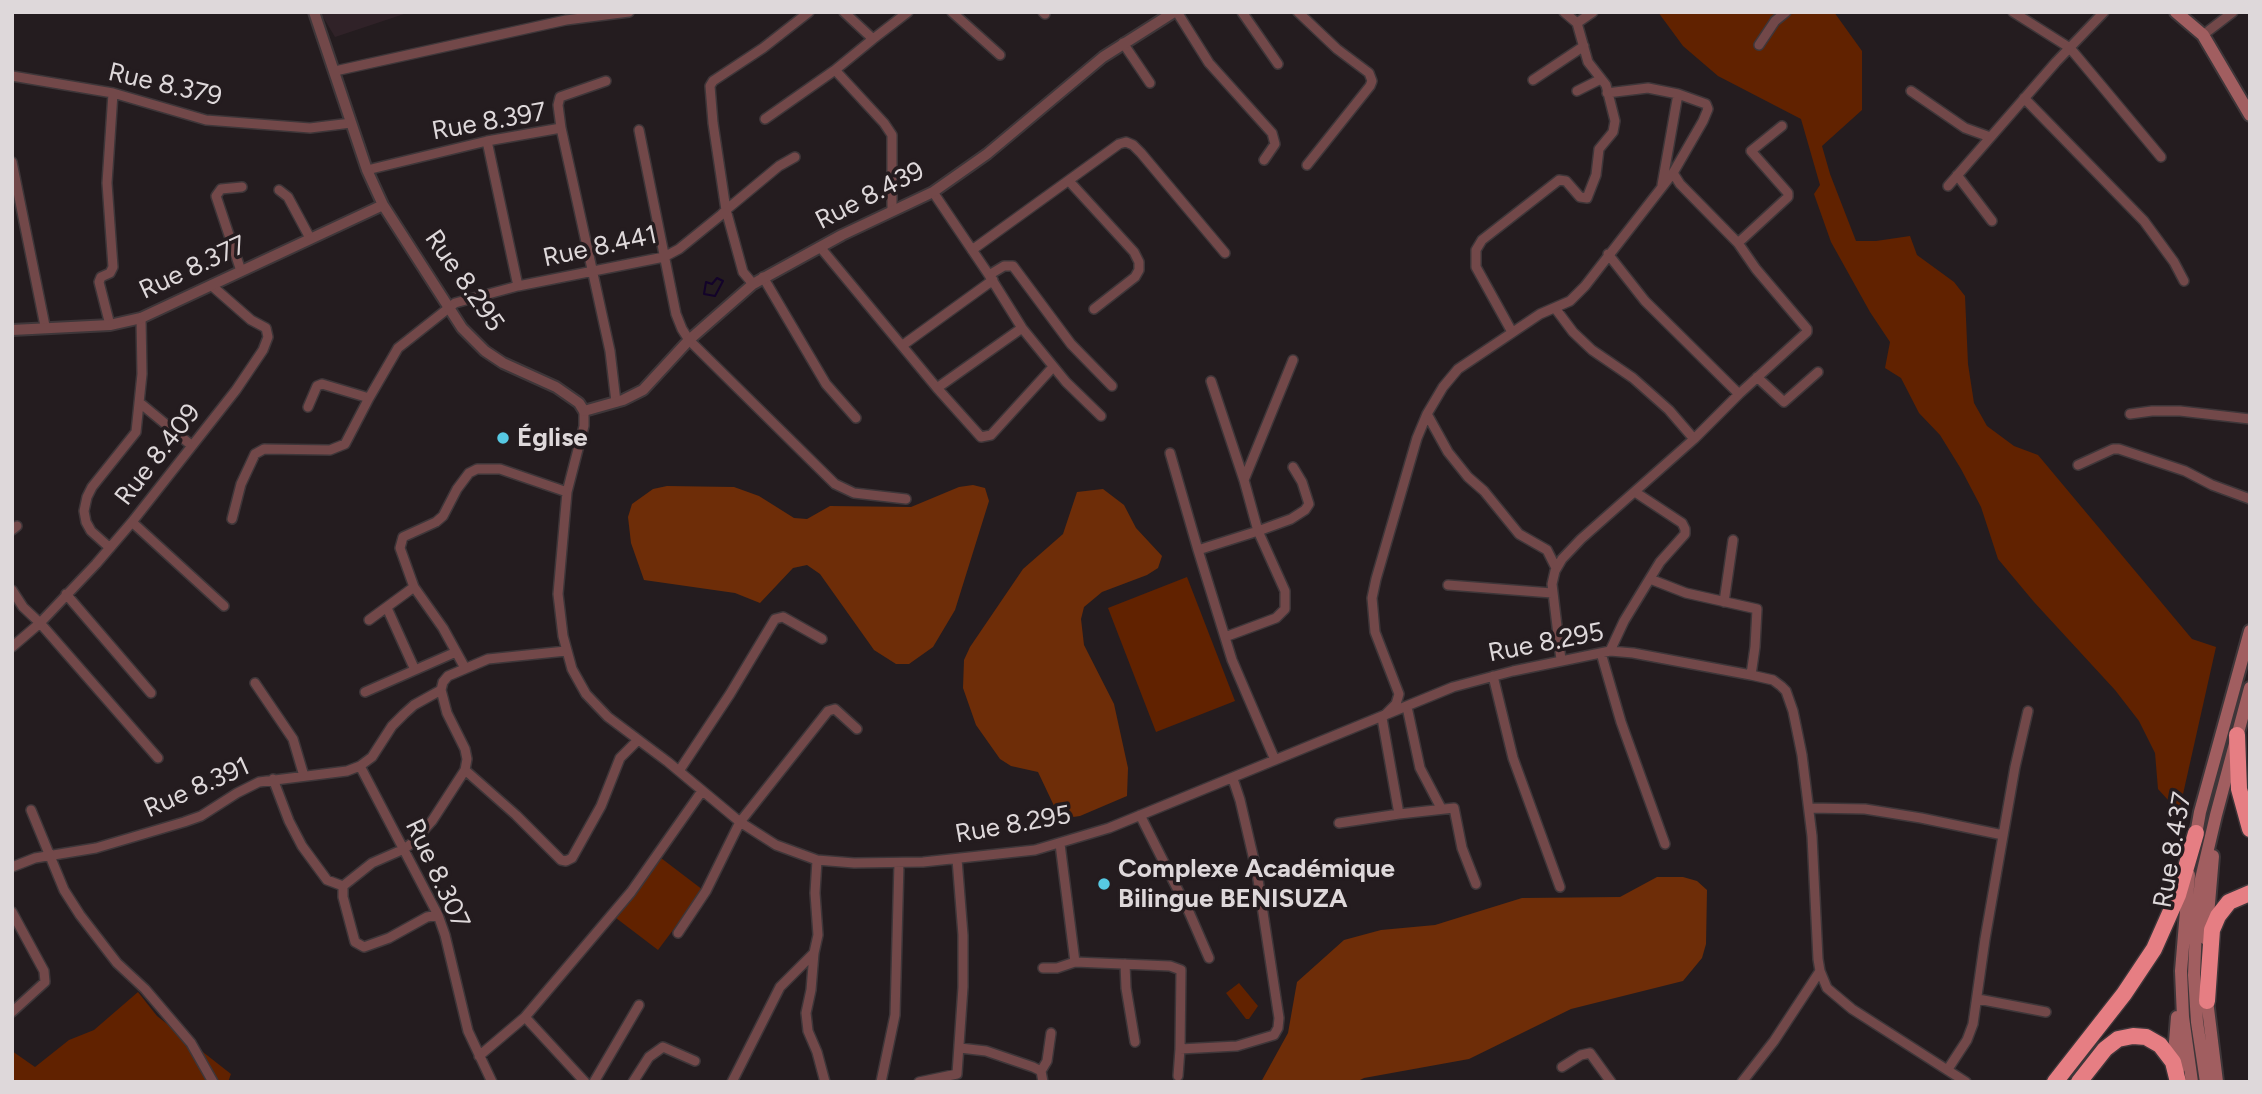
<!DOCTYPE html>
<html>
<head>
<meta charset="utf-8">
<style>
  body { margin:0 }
  #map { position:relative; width:2262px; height:1094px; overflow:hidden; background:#241c1f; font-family:Figtree,sans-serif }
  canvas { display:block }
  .frame { position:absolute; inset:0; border:14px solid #ded8da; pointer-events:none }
</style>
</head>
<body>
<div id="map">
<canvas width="2262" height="1094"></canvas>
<div class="frame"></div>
</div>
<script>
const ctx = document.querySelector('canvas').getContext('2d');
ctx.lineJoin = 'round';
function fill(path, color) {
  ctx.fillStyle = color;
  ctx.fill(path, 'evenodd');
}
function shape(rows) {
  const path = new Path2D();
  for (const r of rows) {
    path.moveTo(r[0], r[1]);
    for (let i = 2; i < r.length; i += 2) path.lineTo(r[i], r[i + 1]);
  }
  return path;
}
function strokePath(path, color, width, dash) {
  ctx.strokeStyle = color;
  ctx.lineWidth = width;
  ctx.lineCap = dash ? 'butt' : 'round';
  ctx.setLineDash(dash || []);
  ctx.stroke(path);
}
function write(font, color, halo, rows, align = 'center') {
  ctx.font = font + ' Figtree,sans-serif';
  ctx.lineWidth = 7;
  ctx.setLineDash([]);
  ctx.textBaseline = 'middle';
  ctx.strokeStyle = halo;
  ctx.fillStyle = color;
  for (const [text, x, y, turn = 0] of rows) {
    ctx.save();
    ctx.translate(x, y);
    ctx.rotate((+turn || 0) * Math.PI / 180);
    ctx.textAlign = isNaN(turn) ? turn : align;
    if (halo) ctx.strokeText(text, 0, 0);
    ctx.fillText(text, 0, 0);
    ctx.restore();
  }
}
fill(shape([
  [320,12,406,12,407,13,335,37]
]), '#302228');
fill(shape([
  [1658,12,1834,12,1862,51,1862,110,1822,146,1830,174,1856,241,1876,241,1910,236,1917,255,1954,282,1965,296,1968,364,1974,403,1987,426,2014,446,2038,455,2192,639,2216,647,2179,812,2158,789,2155,753,2139,721,2115,690,2034,602,1998,559,1981,507,1961,469,1940,435,1919,413,1901,378,1885,368,1890,342,1870,312,1831,242,1814,194,1820,185,1801,119,1718,76,1683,46],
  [1187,577,1235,701,1156,732,1108,608],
  [661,858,703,890,658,950,616,918],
  [1239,983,1258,1006,1249,1019,1246,1019,1226,993],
  [138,992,157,1016,231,1074,228,1082,12,1082,12,1051,35,1067,69,1040,94,1030]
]), '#612200');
fill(shape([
  [973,485,985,488,989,501,955,610,933,647,909,664,896,664,874,650,820,574,807,565,793,568,760,603,735,593,644,580,631,543,628,517,632,504,653,489,667,486,734,487,759,496,794,518,807,519,830,506,911,507,959,487],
  [1103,489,1124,505,1136,528,1162,556,1158,568,1147,575,1102,592,1084,607,1081,619,1084,645,1114,704,1128,768,1127,796,1080,816,1066,818,1056,810,1038,772,1011,766,1000,759,976,725,963,688,964,660,970,647,1023,569,1063,534,1077,492],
  [1657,877,1683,877,1697,881,1707,890,1706,944,1702,958,1683,981,1571,1009,1469,1059,1364,1078,1356,1082,1261,1082,1288,1033,1297,982,1344,940,1381,930,1435,925,1522,898,1620,897]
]), '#6e2d08');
strokePath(shape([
  [717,278,723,281,715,296,704,294,706,282,712,284,717,278]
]), '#13032a', 2);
const minor = shape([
  [844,12,873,39,835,70,884,123,892,135,892,211],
  [952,12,1000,55],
  [1043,12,1045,14],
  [1177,12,1209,63,1272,133,1275,144,1264,160],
  [1242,12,1278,64],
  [1298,12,1337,49,1369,73,1372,81,1370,86,1307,165],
  [2013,12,2070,48,2161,157],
  [1577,23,1593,12],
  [2203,35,2233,12],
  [873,39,908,12],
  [1123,43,1150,83],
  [1759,45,1775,21,1786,12],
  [335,71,566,20,629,12],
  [12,76,113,93,206,120,310,128,351,123],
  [1533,80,1584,46],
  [1577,91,1601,79],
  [1911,91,1965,128,1990,137],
  [1607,93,1648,88,1678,94,1662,185],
  [2024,98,2144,221,2174,262,2184,281],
  [765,119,835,70],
  [561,128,558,105,560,97,606,81],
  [639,130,676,314,682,329,689,340,835,484,854,493,906,499],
  [487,141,518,286],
  [12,162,45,326],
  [367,170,487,141,561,128,610,351,616,402],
  [1957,175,1992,221],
  [1069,181,1134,252,1139,262,1139,270,1135,277,1094,309],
  [1948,186,2056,62,2104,12],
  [279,190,288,197,310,238],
  [933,192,989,275,1022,328,1066,382,1101,416],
  [1738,243,1788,197,1788,193,1751,151,1782,126],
  [820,247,937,388,981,437,991,435,1053,367],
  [972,250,1119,144,1126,142,1133,145,1141,153,1225,253],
  [1608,254,1645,301,1739,394],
  [241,271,216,196,221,189,242,187],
  [989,275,1004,266,1013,266,1071,344,1112,386],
  [763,277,826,384,856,418],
  [753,284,743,272,726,210,779,166,795,157],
  [1555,308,1573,332,1592,350,1633,378,1669,410,1694,439],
  [110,325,99,282,101,277,110,273,113,267,107,183,113,93],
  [1512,332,1476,267,1476,250,1482,240,1559,180,1566,181,1580,197,1587,198,1596,175,1599,149,1613,132,1615,121,1606,85,1588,62,1577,23,1564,12],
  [903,345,993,280],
  [1757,377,1784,402,1818,372],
  [1211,381,1244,480,1258,531,1198,550,1232,660,1275,760],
  [937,388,1022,328],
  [140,403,191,445],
  [308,407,317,386,322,384,369,398],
  [584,411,584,426,567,492,558,594,563,636,572,669,586,694,608,717,668,762,740,822,776,845,817,860,854,863,923,862,1035,850,1109,828,1453,687,1513,671,1610,651,1633,653,1751,675,1773,680,1781,686,1786,691,1793,711,1802,755,1812,836,1818,959,1820,971,1827,988,1852,1009,1966,1082],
  [1427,414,1448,452,1468,477,1484,491,1519,534,1547,550,1556,568],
  [2130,414,2152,411,2180,411,2250,419],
  [1170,453,1198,550],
  [2078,465,2113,449,2119,449,2185,471,2212,485,2250,499],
  [1244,480,1293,360],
  [232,519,241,484,255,454,264,449,330,450,345,444,369,398,398,348,455,303,518,286,664,257,679,249,721,215,726,210,713,123,710,86,713,81,763,48,809,12],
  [132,522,224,606],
  [12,530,17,526],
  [110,548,91,531,86,522,84,511,87,497,92,487,136,432,142,374,141,318],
  [1650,579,1686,593,1757,609,1755,647,1751,675],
  [1448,585,1552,593],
  [414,587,443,628,465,668],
  [12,590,23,607,40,623,158,758],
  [66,594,151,693],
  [1724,602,1733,540],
  [387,608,415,670],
  [369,620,414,587,400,548,403,537,436,522,443,516,457,489,469,473,477,469,500,469,567,492],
  [1225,637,1276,618,1285,609,1285,591,1258,531,1291,519,1305,510,1309,504,1302,482,1293,467],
  [12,647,40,623,96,564,132,522,236,390,263,350,268,337,266,328,251,320,211,285],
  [1610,651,1624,621,1660,562,1685,534,1685,529,1682,523,1635,492],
  [1601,653,1621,722,1665,844],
  [1561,660,1552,584,1555,571,1562,559,1581,539,1694,439,1739,394,1807,332,1807,329,1756,269,1738,243,1680,184,1673,173],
  [1493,676,1513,758,1560,887],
  [255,683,293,739,304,776],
  [365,692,456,652],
  [1407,707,1420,768,1441,808],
  [360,766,438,915,445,935,468,1031,492,1082],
  [465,770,516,815,561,860,566,861,572,858,601,806,620,758,638,740],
  [679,771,730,694,775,619,783,617,822,639],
  [273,779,289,821,302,846,327,880,343,886],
  [1809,808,1865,809,1921,818,2003,835],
  [31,810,64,890,80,915,117,963,145,989,191,1043,213,1082],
  [1140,815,1189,912,1209,958],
  [1339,823,1399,814],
  [1060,844,1075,962,1170,966,1181,970,1180,1049,1178,1076],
  [12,867,35,858,96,848,184,822,201,816,237,793,259,782,347,771,360,766,372,757,392,726,404,714,414,705,441,690,443,682,448,676,488,659,566,651],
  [1476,884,1462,848,1454,808,1399,814,1382,718,1396,704,1399,694,1375,632,1372,598,1376,579,1417,438,1427,414,1443,387,1458,369,1540,314,1570,301,1585,286,1673,173,1703,121,1708,109,1706,104,1678,94],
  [12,912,44,971,45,982,12,1012],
  [438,915,427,917,389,938,364,947,355,942,343,897,343,886,372,863,404,849,412,843,432,821,465,770,467,759,465,749,447,713,441,690],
  [678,933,706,891,740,822,828,711,835,709,857,729],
  [814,953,811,990,806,1013,808,1031,817,1052,825,1082],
  [1125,964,1126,988,1135,1042],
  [1043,968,1057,968,1075,962],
  [1978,999,2046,1012],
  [525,1017,585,1082],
  [960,1048,986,1051,1033,1067,1041,1071,1043,1082],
  [1180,1049,1237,1046,1274,1035,1278,1028,1279,1018,1257,873,1240,800,1233,779],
  [479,1056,525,1017,631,892,702,791],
  [1562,1067,1581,1055,1590,1053,1611,1082],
  [1948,1069,1967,1040,1973,1024,1985,939,2015,767,2028,711],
  [1041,1071,1047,1061,1051,1033],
  [594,1082,639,1005],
  [633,1082,649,1057,663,1047,695,1061],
  [732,1082,780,987,814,953,818,935,815,893,817,860],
  [881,1082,895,1015,899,863],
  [919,1082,957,1074,963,987,963,935,957,859],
  [1742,1082,1774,1041,1820,971]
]);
const tertiary = shape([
  [314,12,367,170,383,205,462,328,485,351,503,363,556,387,579,403,584,411,623,400,643,390,689,340,753,284,842,235,933,192,987,154,1103,57,1174,12],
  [12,330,110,325,141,318,383,205]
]);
const secondary = shape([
  [2176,12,2203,35,2250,115],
  [2195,840,2200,812,2250,631],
  [2189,875,2181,971,2183,1017,2192,1082],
  [2206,939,2213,856],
  [2206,992,2217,1082],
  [2177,1017,2175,1042,2179,1068],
  [2206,1082,2197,1022,2194,975,2196,928,2201,879,2216,815,2250,688]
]);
const motorway = shape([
  [2237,735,2239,789,2250,829],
  [2207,1001,2212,930,2218,916,2229,902,2250,893],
  [2055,1082,2124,994,2154,949,2178,895,2196,833],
  [2079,1082,2105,1049,2118,1039,2133,1036,2146,1037,2160,1045,2173,1062,2178,1082]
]);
strokePath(minor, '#3e3639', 12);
strokePath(tertiary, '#3e3639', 14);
strokePath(secondary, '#3e3639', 16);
strokePath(motorway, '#3e3639', 19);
strokePath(minor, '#724849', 9);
strokePath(tertiary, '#724849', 10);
strokePath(secondary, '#a15e60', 12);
strokePath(motorway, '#e67e83', 16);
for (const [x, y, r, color] of [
  [503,438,7,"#57c9e3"],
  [1104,884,7,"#57c9e3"]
]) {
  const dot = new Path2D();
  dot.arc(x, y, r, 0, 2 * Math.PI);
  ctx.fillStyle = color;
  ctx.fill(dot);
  strokePath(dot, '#241c1f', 2.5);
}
write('26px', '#ded8da', '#241c1f', [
  ["Rue 8.379",165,85,13],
  ["Rue 8.397",489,122,-10],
  ["Rue 8.439",870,196,-27],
  ["Rue 8.441",600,247,-12],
  ["Rue 8.377",193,268,-25],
  ["Rue 8.295",464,281,55],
  ["Rue 8.409",158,455,-52],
  ["Rue 8.295",1546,643,-11],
  ["Rue 8.391",197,788,-24],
  ["Rue 8.295",1013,825,-10],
  ["Rue 8.437",2173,850,-80],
  ["Rue 8.307",437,874,65]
]);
write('bold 26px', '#ded8da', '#241c1f', [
  ["Église",517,438],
  ["Complexe Académique",1118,869],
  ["Bilingue BENISUZA",1118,899]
], 'left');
</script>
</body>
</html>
